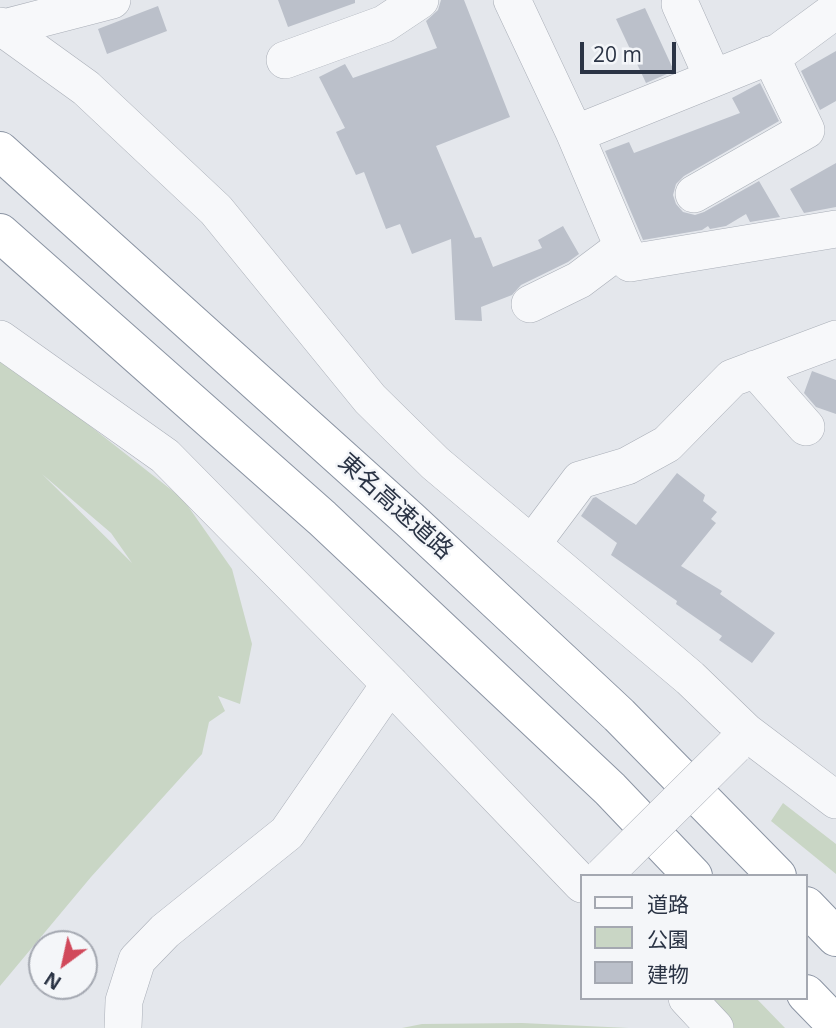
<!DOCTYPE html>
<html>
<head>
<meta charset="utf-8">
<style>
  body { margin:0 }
  #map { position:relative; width:836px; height:1028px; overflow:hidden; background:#e4e7ec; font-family:"Open Sans","Noto Sans JP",sans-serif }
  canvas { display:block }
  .legend { position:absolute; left:580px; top:874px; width:228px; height:126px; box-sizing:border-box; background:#f4f6f9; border:2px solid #a4a8b1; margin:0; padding:9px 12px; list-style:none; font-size:21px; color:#2b3445 }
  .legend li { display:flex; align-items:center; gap:14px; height:35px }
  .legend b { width:35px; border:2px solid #a4a8b1 }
  .north { position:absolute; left:28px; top:930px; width:70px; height:70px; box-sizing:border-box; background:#f4f6f9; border:2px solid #a4a8b1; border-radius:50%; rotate:213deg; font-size:19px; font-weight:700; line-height:28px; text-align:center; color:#2b3445 }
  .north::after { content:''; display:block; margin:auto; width:24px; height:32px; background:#d1495b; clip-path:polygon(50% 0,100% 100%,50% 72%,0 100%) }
  .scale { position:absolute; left:580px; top:42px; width:96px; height:32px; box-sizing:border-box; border:4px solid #2b3445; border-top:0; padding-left:9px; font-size:21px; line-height:24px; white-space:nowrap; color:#2b3445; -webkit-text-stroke:5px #f4f6f9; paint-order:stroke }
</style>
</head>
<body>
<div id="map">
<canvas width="836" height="1028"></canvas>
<ul class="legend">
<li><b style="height:9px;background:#f7f8fa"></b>道路</li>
<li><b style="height:19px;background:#c9d6c5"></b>公園</li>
<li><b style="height:19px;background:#bbc0ca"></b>建物</li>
</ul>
<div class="north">N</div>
<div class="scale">20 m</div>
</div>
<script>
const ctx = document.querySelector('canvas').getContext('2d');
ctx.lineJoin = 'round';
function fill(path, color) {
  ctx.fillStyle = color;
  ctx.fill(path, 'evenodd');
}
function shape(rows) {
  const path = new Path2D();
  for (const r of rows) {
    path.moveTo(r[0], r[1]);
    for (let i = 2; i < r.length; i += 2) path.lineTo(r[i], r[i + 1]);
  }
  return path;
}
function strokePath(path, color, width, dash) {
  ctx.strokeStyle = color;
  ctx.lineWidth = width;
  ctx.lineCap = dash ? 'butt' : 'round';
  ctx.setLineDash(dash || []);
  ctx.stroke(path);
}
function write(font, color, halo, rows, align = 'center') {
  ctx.font = font + ' "Open Sans","Noto Sans JP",sans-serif';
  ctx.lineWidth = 5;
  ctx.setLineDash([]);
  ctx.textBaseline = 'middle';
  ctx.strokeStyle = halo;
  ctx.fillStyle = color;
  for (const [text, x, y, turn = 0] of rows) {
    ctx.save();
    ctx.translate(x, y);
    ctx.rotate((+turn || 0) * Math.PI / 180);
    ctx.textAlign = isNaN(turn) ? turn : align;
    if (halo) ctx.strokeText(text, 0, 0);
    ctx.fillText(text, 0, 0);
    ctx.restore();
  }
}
fill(shape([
  [0,359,24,374,183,499,232,569,252,644,240,704,218,696,225,711,209,722,202,754,91,877,0,986],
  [42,474,111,533,132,563],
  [783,803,836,844,836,874,771,821],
  [704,998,756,998,785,1028,730,1028],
  [522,1023,629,1028,402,1028,422,1024]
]), '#c9d6c5');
fill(shape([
  [278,0,355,0,355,3,288,27],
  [441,0,464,0,510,117,436,146,475,238,481,237,493,267,542,248,538,240,563,226,579,254,568,262,521,285,512,295,481,307,482,321,455,320,451,239,412,254,400,224,386,229,364,172,356,175,336,132,345,128,319,77,345,64,353,78,437,48,426,21,438,10],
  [158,6,167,31,107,54,98,29],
  [645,8,674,71,646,83,616,19],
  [836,51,836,101,820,110,801,71],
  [760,83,779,121,684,176,676,184,673,195,676,204,683,212,695,215,704,212,759,181,780,217,750,222,746,214,726,226,710,229,708,226,702,230,643,240,605,151,629,142,634,153,740,113,732,98],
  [836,163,836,207,804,213,790,189],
  [812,371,836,380,836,414,816,407,804,393],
  [677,473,705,495,703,501,717,512,711,519,716,523,681,566,722,591,720,594,775,633,752,663,719,640,722,636,676,604,677,601,611,555,617,543,581,516,593,498,596,497,636,525]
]), '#bbc0ca');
const minor = shape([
  [512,0,575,134,779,52,836,10],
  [680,4,713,78],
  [0,26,86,88,216,210,370,399,435,463,690,678,746,732,836,800],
  [0,29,112,0],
  [285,60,384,24,420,0],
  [694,194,806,130,770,55],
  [623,247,630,263,836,229],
  [530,304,579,280,623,247,575,134],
  [0,339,165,456,390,684,582,884],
  [755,369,806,427],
  [532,544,580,480,627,466,667,444,732,378,836,339],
  [687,998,715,1028],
  [123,1028,124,1001,137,960,165,931,287,833,390,684]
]);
const motorway = shape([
  [0,151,410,520,619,715,777,876],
  [0,233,322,518,610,789,693,876],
  [806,906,836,937],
  [806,994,836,1025]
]);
strokePath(minor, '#a9aeb7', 38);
strokePath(motorway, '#8b94a3', 40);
strokePath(minor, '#f7f8fa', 37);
strokePath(motorway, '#fff', 38);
const minorBridge = shape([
  [603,876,734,746]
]);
strokePath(minorBridge, '#a9aeb7', 38, []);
strokePath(minorBridge, '#f7f8fa', 37);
write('24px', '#2b3445', '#f4f6f9', [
  ["東名高速道路",395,507,42]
]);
</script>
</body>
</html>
